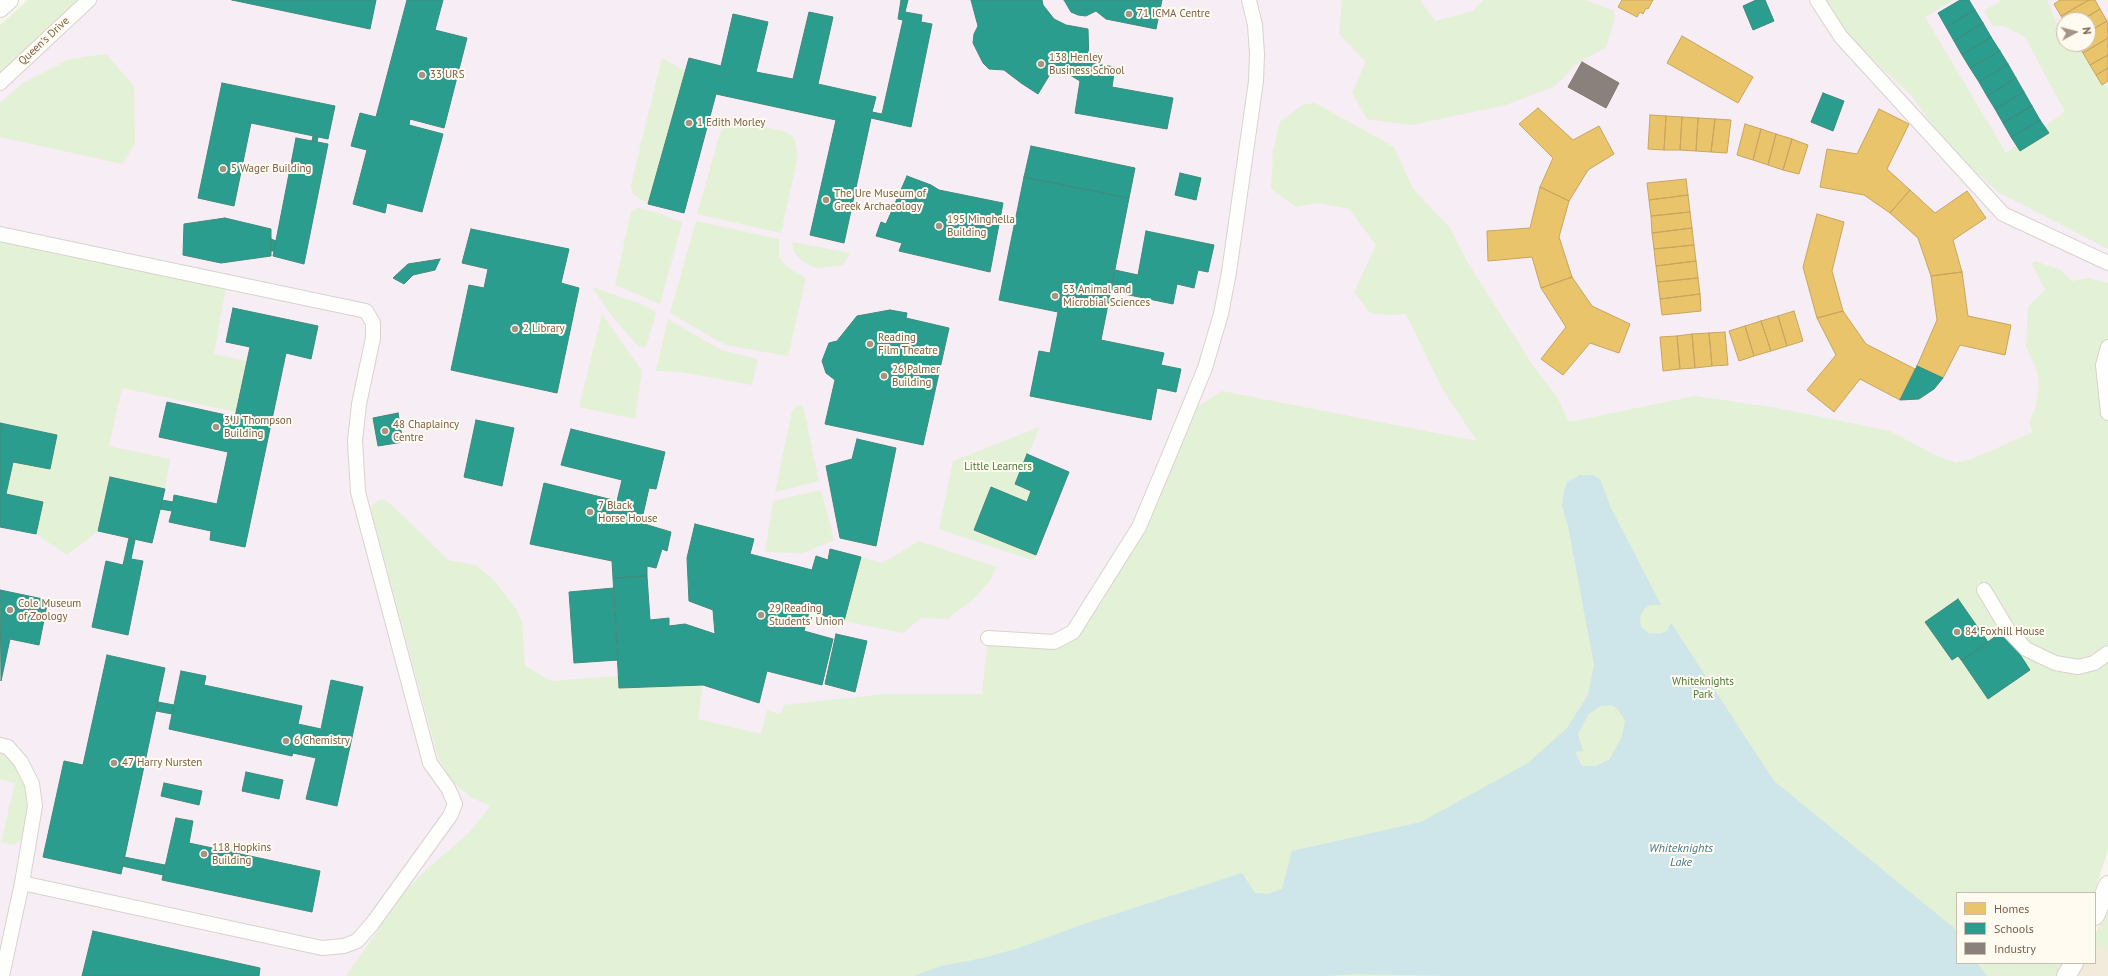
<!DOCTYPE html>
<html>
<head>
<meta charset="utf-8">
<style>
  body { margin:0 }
  #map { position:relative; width:2108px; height:976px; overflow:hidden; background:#f9f6ee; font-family:"PT Sans",sans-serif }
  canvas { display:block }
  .legend { position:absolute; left:1956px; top:892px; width:140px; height:72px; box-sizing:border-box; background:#fffbf0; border:1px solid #cabdae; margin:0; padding:5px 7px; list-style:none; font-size:12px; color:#7a604a }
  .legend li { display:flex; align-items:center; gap:8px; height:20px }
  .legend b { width:20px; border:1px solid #cabdae }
  .north { position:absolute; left:2056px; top:12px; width:40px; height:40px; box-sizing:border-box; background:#fffbf0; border:1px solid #cabdae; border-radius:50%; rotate:83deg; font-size:11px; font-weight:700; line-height:16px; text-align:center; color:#7a604a }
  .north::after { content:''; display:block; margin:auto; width:14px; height:18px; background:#a69483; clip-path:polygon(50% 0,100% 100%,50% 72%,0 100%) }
</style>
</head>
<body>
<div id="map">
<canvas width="2108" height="976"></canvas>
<ul class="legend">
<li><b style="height:11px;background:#e9c46a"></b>Homes</li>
<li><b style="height:11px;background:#2a9d8f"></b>Schools</li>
<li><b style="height:11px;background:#8a817c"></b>Industry</li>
</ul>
<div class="north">N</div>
</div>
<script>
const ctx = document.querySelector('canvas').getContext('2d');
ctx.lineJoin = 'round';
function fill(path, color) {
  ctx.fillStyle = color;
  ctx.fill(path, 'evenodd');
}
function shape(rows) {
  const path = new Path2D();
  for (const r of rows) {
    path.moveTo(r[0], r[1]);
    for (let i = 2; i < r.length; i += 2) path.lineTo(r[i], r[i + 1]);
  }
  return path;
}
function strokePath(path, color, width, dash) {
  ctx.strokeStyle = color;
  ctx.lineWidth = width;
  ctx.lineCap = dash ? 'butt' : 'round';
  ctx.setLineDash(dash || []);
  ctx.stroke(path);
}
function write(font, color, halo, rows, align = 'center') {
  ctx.font = font + ' "PT Sans",sans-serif';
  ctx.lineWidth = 4;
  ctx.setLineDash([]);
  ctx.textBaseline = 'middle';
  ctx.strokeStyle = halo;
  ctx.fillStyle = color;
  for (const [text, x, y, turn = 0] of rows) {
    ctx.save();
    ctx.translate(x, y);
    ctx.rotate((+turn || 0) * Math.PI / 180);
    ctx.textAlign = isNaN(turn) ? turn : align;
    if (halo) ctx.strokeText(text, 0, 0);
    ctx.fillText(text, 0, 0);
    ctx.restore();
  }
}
fill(shape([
  [2108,910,2108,976,2071,976,2079,963,2095,963,2095,934]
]), '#f2eadb');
fill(shape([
  [28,0,2108,0,2108,850,2094,893,1957,893,1957,963,2061,976,0,976,0,25],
  [2064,20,2088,20,2088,44,2064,44]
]), '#f7edf5');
fill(shape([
  [28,0,89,0,0,83,0,25],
  [1342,0,1420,0,1435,21,1473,11,1483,0,1586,0,1614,11,1615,19,1606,47,1576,64,1555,86,1506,105,1412,125,1367,119,1352,93,1366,62,1339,34],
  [1819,0,1954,0,1925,17,2006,153,2065,112,2025,37,2004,26,1993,26,1984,11,2002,0,2047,0,2059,28,2064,32,2064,44,2077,44,2096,75,2108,89,2108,249,1998,192,1948,146,1911,95,1836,26],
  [106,54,134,86,135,144,122,164,0,137,0,103,23,83,69,59],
  [662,58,685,71,648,204,633,194,631,185],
  [1315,103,1394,147,1413,189,1450,228,1465,258,1531,363,1557,397,1569,422,1695,396,1777,408,1890,431,1933,454,1956,463,1972,459,2033,432,2029,421,2035,409,2039,387,2037,371,2026,347,2028,307,2045,290,2032,264,2035,261,2061,270,2072,281,2089,278,2108,283,2108,850,2094,893,1957,893,1957,963,2068,963,2061,976,346,976,408,888,426,870,470,832,490,806,470,797,450,779,438,757,372,514,372,506,379,500,385,500,393,506,448,560,475,565,493,579,517,610,522,623,525,666,551,681,618,676,703,685,698,719,761,734,767,710,780,714,784,705,884,694,982,694,988,638,1054,642,1092,605,1173,446,1197,407,1222,391,1477,441,1443,390,1406,314,1388,315,1370,313,1354,292,1376,245,1349,209,1318,203,1296,207,1271,189,1273,150,1280,122,1302,105],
  [741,122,783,131,793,136,796,145,798,155,781,233,697,214,720,133,728,124],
  [638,208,662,214,682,223,660,304,615,285,631,212],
  [696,221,779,239,779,257,786,266,806,278,788,356,725,345,670,313],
  [0,234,227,281,214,354,247,361,236,412,122,388,109,446,170,459,165,489,110,477,98,531,67,555,36,534,42,502,6,494,13,462,0,423],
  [792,242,850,253,843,265,819,268,811,266,801,260,794,252],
  [592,287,641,304,654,311,656,314,646,346,644,347,638,346,612,316],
  [602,314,642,371,635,419,579,407],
  [668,319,721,350,758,359,752,385,680,372,656,371],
  [797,405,803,406,819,481,775,492,792,411],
  [1040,427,1015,484,1031,491,1027,502,991,487,974,529,1036,555,1032,560,939,529,953,461],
  [821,490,834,540,803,553,765,552,773,501],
  [919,541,996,567,991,579,974,599,947,619,921,618,903,633,844,621,861,557,882,563],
  [0,752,10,756,23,776,31,802,26,836,14,845,1,842,15,783,0,779],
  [2108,913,2108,951,2095,945,2095,935]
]), '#e3f1d7');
fill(shape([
  [1580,475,1592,475,1600,479,1611,508,1661,605,1650,605,1644,609,1640,617,1641,627,1648,633,1659,634,1667,631,1671,623,1774,781,1954,928,1957,934,1957,963,1977,963,1987,976,1451,976,1354,974,1328,976,914,976,941,966,983,958,1016,949,1081,925,1242,873,1255,893,1268,894,1282,889,1292,851,1421,822,1528,763,1567,728,1588,695,1594,665,1568,526,1562,507,1564,491,1567,482],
  [1611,705,1617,708,1625,720,1622,736,1610,759,1596,766,1582,766,1575,752,1583,751,1578,734,1588,715,1600,706]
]), '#cee5ea');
const homes = shape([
  [1622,0,1653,0,1648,9,1646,8,1643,14,1640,12,1637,17,1618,7,1622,0],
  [2060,0,2089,0,2061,16,2054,4,2060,0],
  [2089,0,2095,0,2100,9,2082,20,2064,21,2061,16,2089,0],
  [2100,9,2107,21,2088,32,2088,20,2082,20,2100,9],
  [2107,21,2108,38,2083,53,2077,44,2088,44,2088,32,2107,21],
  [1682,36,1753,77,1738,103,1667,63,1682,36],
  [2108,38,2108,55,2090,65,2083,53,2108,38],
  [2108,55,2108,68,2096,75,2090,65,2108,55],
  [2108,68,2108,81,2102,85,2096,75,2108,68],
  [1538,108,1573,140,1599,126,1614,154,1588,170,1569,201,1540,187,1553,158,1519,124,1538,108],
  [1879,109,1909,124,1887,169,1910,190,1890,213,1864,195,1820,187,1827,149,1857,154,1879,109],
  [1650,115,1666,116,1664,150,1648,149,1650,115],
  [1666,116,1682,117,1680,150,1664,150,1666,116],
  [1682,117,1698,118,1696,151,1680,150,1682,117],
  [1698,118,1715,119,1711,152,1696,151,1698,118],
  [1715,119,1731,120,1727,153,1711,152,1715,119],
  [1745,124,1761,129,1753,160,1737,155,1745,124],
  [1761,129,1776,134,1768,165,1753,160,1761,129],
  [1776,134,1792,139,1783,170,1768,165,1776,134],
  [1792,139,1808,145,1799,174,1783,170,1792,139],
  [1686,179,1688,195,1649,200,1647,183,1686,179],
  [1540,187,1569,201,1559,237,1572,277,1541,288,1532,257,1488,261,1487,231,1530,228,1540,187],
  [1910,190,1935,213,1967,191,1986,218,1953,240,1962,272,1931,276,1918,238,1890,213,1910,190],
  [1688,195,1690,212,1651,216,1649,200,1688,195],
  [1690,212,1692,228,1652,233,1651,216,1690,212],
  [1817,214,1844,222,1832,271,1843,311,1817,318,1803,267,1817,214],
  [1692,228,1694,245,1654,249,1652,233,1692,228],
  [1694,245,1696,261,1656,266,1654,249,1694,245],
  [1696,261,1698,278,1658,282,1656,266,1696,261],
  [1962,272,1968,316,2011,325,2005,355,1960,345,1943,378,1917,366,1937,320,1931,276,1962,272],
  [1572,277,1592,306,1630,324,1619,353,1590,343,1563,375,1541,359,1566,327,1541,288,1572,277],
  [1698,278,1700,294,1660,299,1658,282,1698,278],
  [1700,294,1701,311,1662,315,1660,299,1700,294],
  [1794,311,1803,341,1787,346,1778,316,1794,311],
  [1843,311,1866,344,1915,369,1900,400,1860,379,1834,412,1807,390,1836,355,1817,318,1843,311],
  [1778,316,1787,346,1771,351,1761,321,1778,316],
  [1761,321,1771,351,1754,356,1745,326,1761,321],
  [1745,326,1754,356,1739,361,1729,331,1745,326],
  [1725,332,1728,365,1712,366,1709,333,1725,332],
  [1709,333,1712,366,1695,368,1692,334,1709,333],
  [1692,334,1695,368,1680,369,1677,336,1692,334],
  [1677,336,1680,369,1663,371,1660,337,1677,336]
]);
fill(homes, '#e9c46a');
strokePath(homes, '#c8a660', 1);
const schools = shape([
  [232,0,376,0,370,29,232,0],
  [407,0,443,0,435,30,467,38,444,128,410,119,409,125,443,134,422,212,387,203,385,213,353,204,367,150,351,146,360,113,376,117,407,0],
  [901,0,908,0,905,12,922,15,921,22,932,24,911,127,871,118,844,243,810,235,836,120,716,94,684,213,648,204,689,58,721,66,733,14,768,22,756,72,793,79,809,12,833,17,818,84,876,97,872,112,882,114,903,20,898,19,901,0],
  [971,0,1042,0,1043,5,1054,19,1066,25,1088,29,1089,63,1115,67,1112,87,1173,98,1167,129,1075,113,1080,81,1055,66,1038,94,1021,83,1004,70,989,69,983,63,973,43,974,34,978,26,971,0],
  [1064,0,1162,0,1156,29,1106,19,1096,11,1086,16,1078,15,1071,12,1064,0],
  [1756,0,1765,0,1774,21,1753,30,1743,6,1756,0],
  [1960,0,1969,0,1975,10,1946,27,1938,13,1960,0],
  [1975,10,1983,23,1954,41,1946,27,1975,10],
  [1983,23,1991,37,1962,55,1954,41,1983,23],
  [1991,37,2000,51,1970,68,1962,55,1991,37],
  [2000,51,2008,64,1979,82,1970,68,2000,51],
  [2008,64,2016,78,1987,96,1979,82,2008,64],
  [2016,78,2024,92,1995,109,1987,96,2016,78],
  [222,83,335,106,328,139,251,123,234,206,198,198,222,83],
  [2024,92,2032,106,2003,123,1995,109,2024,92],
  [1823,93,1844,101,1833,131,1811,122,1823,93],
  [2032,106,2040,120,2011,137,2003,123,2032,106],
  [2040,120,2049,133,2020,151,2011,137,2040,120],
  [313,136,318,137,317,142,312,141,313,136],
  [296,138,328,144,304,264,273,256,296,138],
  [1031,146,1135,168,1129,198,1024,177,1031,146],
  [1180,173,1201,178,1196,200,1175,195,1180,173],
  [907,176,931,185,939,190,1003,203,990,272,899,251,902,243,876,236,881,222,886,224,907,176],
  [1024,177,1129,198,1101,340,1164,353,1161,365,1181,369,1176,392,1157,388,1151,420,1030,396,1039,351,1050,353,1058,312,999,300,1024,177],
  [225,218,271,229,271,256,221,263,183,255,184,224,225,218],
  [471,229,569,249,561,283,579,288,557,393,451,370,469,285,484,288,488,269,462,263,471,229],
  [1146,231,1214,245,1208,272,1198,270,1194,288,1177,284,1173,304,1110,291,1115,270,1138,275,1146,231],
  [271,239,276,241,274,251,271,251,271,239],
  [440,259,435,270,413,275,404,284,393,278,408,264,440,259],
  [233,308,318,326,311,359,286,353,245,547,210,540,211,531,169,522,172,511,160,509,162,500,173,502,174,495,217,504,228,452,159,437,167,402,235,417,250,347,226,342,233,308],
  [890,310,907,313,906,318,949,328,923,445,825,424,835,380,826,373,822,361,829,343,837,341,857,316,890,310],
  [1917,366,1943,378,1934,389,1919,399,1900,400,1917,366],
  [398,413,403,442,378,446,373,418,398,413],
  [476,420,514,428,502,486,464,477,476,420],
  [0,423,57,435,50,469,13,462,6,494,43,502,36,534,0,527,0,423],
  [571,429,665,452,656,489,649,488,641,523,671,532,667,551,662,549,656,568,647,566,647,576,613,578,612,561,530,544,544,483,617,501,622,480,561,465,571,429],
  [857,439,896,448,876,546,840,538,826,466,852,459,857,439],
  [1027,454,1069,472,1036,555,974,530,991,487,1027,502,1031,491,1015,484,1027,454],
  [110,477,165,489,152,543,98,531,110,477],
  [695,524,754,539,750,554,812,570,816,556,828,560,830,549,861,557,844,621,809,612,804,631,833,639,822,685,767,671,759,703,703,685,619,688,613,578,647,576,650,620,669,618,669,626,685,624,715,634,713,610,689,601,687,558,695,524],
  [129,538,135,540,131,559,143,561,128,635,92,627,106,561,123,565,129,538],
  [614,588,618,660,574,663,569,592,614,588],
  [0,590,48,600,39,645,10,639,1,681,0,590],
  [1958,599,1988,642,1962,661,1958,656,1952,660,1925,622,1958,599],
  [2004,630,2030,670,1988,699,1962,661,2004,630],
  [836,634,867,641,855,692,825,684,836,634],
  [107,655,165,668,121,874,43,857,64,761,83,765,107,655],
  [181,671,206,676,204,685,302,706,298,724,321,729,331,680,363,687,337,806,306,799,316,758,293,753,292,756,169,729,181,671],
  [158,702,174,705,172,714,156,711,158,702],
  [246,772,283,780,279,799,242,791,246,772],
  [164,783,202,791,199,805,161,796,164,783],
  [176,818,193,821,189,843,320,871,312,912,162,880,176,818],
  [124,857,165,865,163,875,122,866,124,857],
  [93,931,260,968,259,976,82,976,93,931]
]);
fill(schools, '#2a9d8f');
strokePath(schools, '#428b7a', 1);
const industry = shape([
  [1582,62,1619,83,1606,108,1568,87,1582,62]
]);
fill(industry, '#8a817c');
strokePath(industry, '#85776d', 1);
const minor = shape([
  [1817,0,1841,37,2003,214,2108,263],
  [0,83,89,0],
  [0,234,366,311,373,323,373,338,359,404,355,441,358,492,430,763,448,788,455,804,450,816,372,924,357,941,344,946,322,948,22,883],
  [2108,347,2103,365,2108,413],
  [1984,590,2008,630,2026,649,2055,663,2078,667,2094,663,2108,653],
  [988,638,1054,642,1073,632,1139,527,1173,446,1205,368,1221,314,1229,272,1256,81,1257,54,1255,25,1249,0],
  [0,745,8,747,21,762,32,784,35,806,22,883,2,976]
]);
const tertiary = shape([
  [0,8,9,0],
  [2095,916,2108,885],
  [2066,976,2074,963]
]);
strokePath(minor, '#d8d3cc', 16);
strokePath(tertiary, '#d8d3cc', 20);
strokePath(minor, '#fefefc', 14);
strokePath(tertiary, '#fefefc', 18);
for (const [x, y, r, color] of [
  [1129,14,4,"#a69483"],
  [1041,64,4,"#a69483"],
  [422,75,4,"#a69483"],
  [689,123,4,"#a69483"],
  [223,169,4,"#a69483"],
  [826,200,4,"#a69483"],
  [939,226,4,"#a69483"],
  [1055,296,4,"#a69483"],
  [515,329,4,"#a69483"],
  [870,344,4,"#a69483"],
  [884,376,4,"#a69483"],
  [216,427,4,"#a69483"],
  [385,431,4,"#a69483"],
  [590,512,4,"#a69483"],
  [10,610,4,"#a69483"],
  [761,615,4,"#a69483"],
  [1957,632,4,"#a69483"],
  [286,741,4,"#a69483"],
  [114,763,4,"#a69483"],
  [204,854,4,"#a69483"]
]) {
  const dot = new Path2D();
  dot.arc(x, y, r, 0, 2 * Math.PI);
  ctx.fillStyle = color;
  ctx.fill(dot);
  strokePath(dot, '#fffbf0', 1.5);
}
write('11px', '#7a604a', '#fffbf0', [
  ["71 ICMA Centre",1137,14],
  ["138 Henley",1049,58],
  ["Business School",1049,71],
  ["33 URS",430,75],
  ["1 Edith Morley",697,123],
  ["5 Wager Building",231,169],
  ["The Ure Museum of",834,194],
  ["Greek Archaeology",834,207],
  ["195 Minghella",947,220],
  ["Building",947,233],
  ["53 Animal and",1063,290],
  ["Microbial Sciences",1063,303],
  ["2 Library",523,329],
  ["Reading",878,338],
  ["Film Theatre",878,351],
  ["26 Palmer",892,370],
  ["Building",892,383],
  ["3 JJ Thompson",224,421],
  ["Building",224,434],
  ["48 Chaplaincy",393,425],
  ["Centre",393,438],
  ["7 Black",598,506],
  ["Horse House",598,519],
  ["Cole Museum",18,604],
  ["of Zoology",18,617],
  ["29 Reading",769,609],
  ["Students’ Union",769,622],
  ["84 Foxhill House",1965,632],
  ["6 Chemistry",294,741],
  ["47 Harry Nursten",122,763],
  ["118 Hopkins",212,848],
  ["Building",212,861]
], 'left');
write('11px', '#7a604a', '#fffbf0', [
  ["Queen's Drive",44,41,-43]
]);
write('11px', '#4a7a3e', '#fffbf0', [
  ["Little Learners",998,467],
  ["Whiteknights",1703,682],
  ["Park",1703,695]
]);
write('italic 12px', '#417a8f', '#fffbf0', [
  ["Whiteknights",1681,849],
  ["Lake",1681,863]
]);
</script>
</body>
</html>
